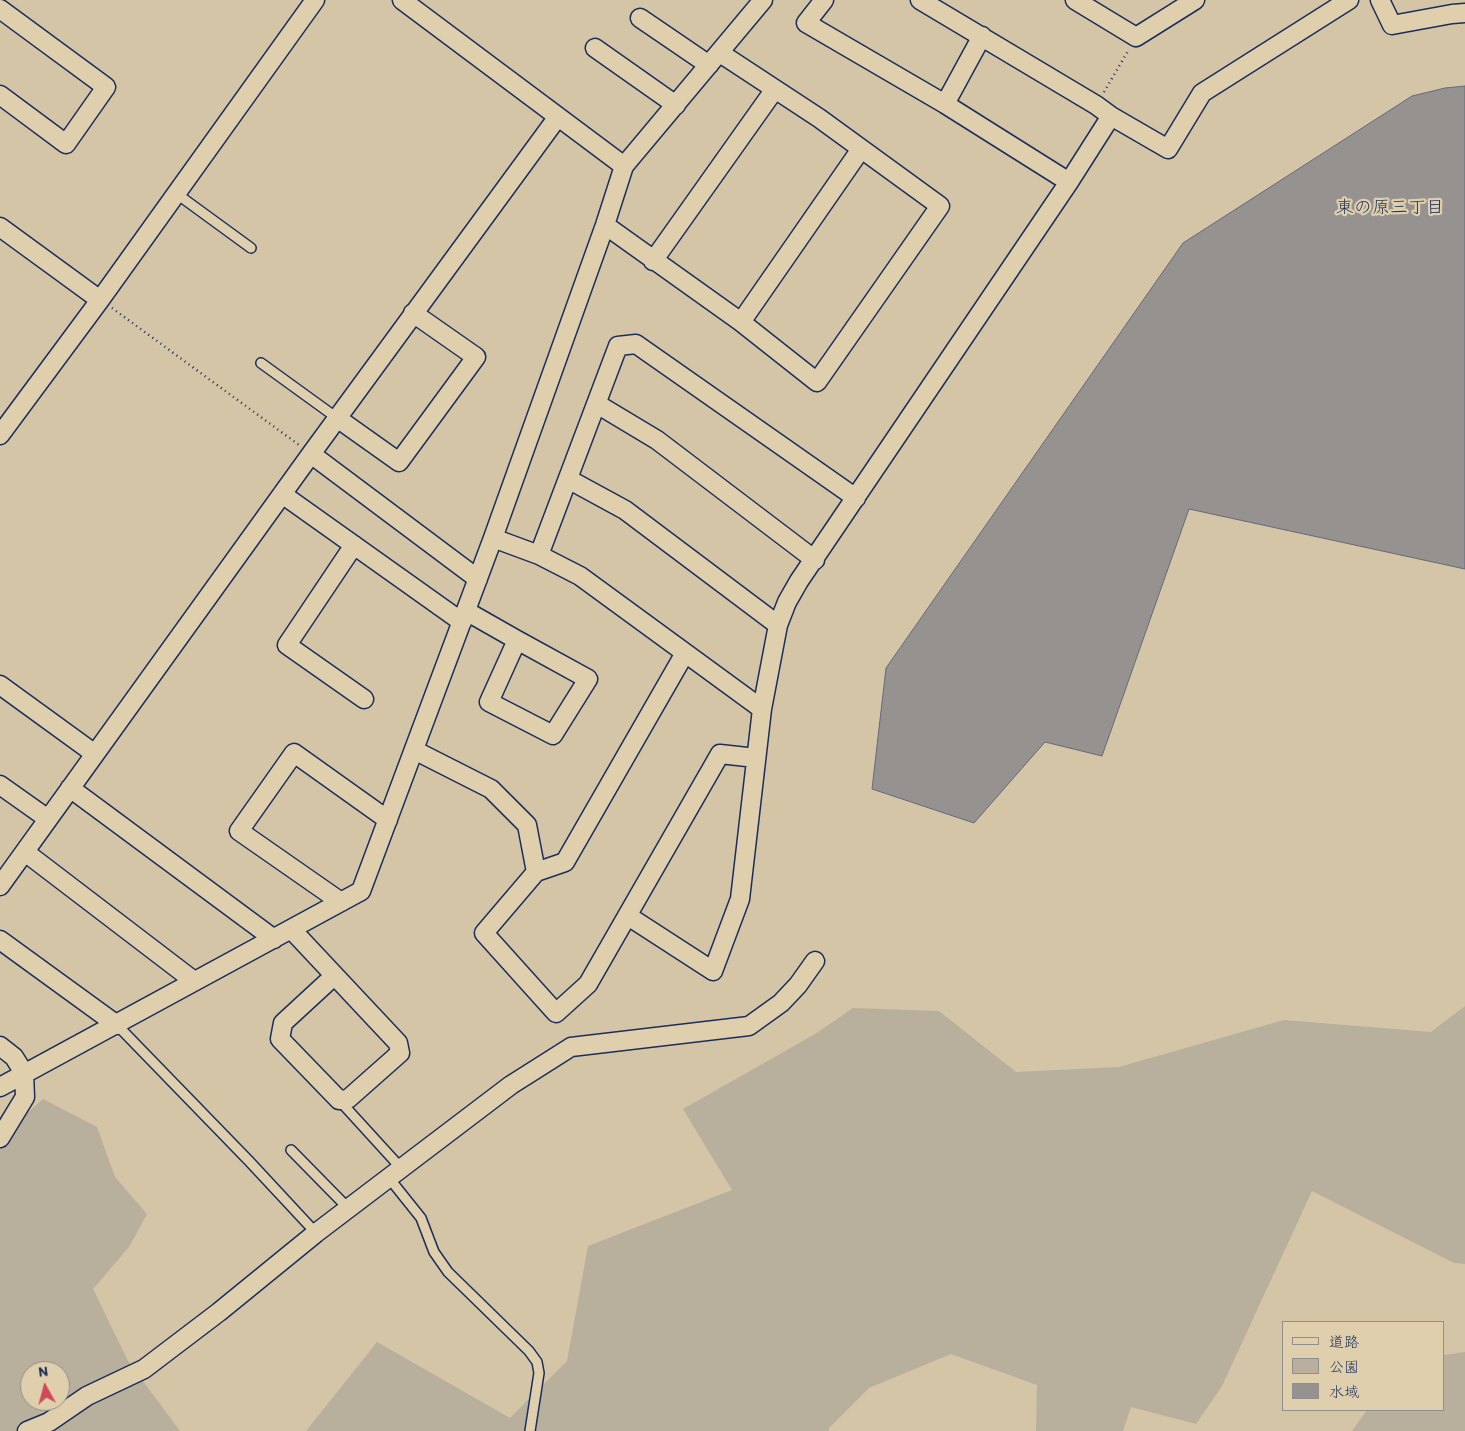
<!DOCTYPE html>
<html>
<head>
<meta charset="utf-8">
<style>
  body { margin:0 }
  #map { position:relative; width:1465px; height:1431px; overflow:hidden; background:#d4c5a7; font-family:Itim,"Klee One",sans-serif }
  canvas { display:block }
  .legend { position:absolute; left:1282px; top:1321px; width:162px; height:90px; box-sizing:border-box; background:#e0cfac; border:1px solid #918f8d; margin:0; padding:6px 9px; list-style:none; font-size:15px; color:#1b2f5e }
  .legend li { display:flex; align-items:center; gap:10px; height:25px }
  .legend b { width:25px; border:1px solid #918f8d }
  .north { position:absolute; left:20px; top:1361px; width:50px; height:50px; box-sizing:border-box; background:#e0cfac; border:1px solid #918f8d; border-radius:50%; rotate:353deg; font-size:14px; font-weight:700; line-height:20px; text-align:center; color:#1b2f5e }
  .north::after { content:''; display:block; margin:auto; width:18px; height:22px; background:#d1495b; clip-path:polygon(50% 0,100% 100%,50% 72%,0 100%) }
</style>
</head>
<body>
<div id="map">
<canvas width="1465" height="1431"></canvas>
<ul class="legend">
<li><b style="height:6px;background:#e0cfac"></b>道路</li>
<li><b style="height:14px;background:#b8af9c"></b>公園</li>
<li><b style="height:14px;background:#95928f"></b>水域</li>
</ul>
<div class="north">N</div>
</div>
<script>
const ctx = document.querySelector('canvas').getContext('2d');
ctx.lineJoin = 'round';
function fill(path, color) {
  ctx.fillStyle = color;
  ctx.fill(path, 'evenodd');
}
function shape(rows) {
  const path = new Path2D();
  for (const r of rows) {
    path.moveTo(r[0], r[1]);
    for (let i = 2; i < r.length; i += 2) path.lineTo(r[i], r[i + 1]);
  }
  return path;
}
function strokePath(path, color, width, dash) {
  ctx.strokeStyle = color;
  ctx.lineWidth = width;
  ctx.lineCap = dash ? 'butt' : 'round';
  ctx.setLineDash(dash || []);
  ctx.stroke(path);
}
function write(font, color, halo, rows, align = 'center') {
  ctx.font = font + ' Itim,"Klee One",sans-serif';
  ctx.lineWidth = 4.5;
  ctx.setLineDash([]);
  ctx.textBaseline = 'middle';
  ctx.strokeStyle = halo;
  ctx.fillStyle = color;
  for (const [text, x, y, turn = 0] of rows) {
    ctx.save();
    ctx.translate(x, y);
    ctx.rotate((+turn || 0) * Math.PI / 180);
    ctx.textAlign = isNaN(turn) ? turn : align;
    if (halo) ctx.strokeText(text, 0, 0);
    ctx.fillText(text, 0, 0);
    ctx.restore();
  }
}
fill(shape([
  [1465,1006,1465,1264,1454,1263,1312,1191,1222,1386,1196,1424,1131,1407,1123,1431,1036,1431,1037,1385,951,1354,869,1388,829,1428,829,1431,306,1431,377,1342,510,1418,567,1361,588,1246,732,1190,683,1109,815,1034,853,1008,939,1011,1016,1072,1119,1067,1284,1020,1431,1032],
  [43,1099,97,1127,115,1177,147,1214,129,1247,93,1289,128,1361,180,1431,0,1431,0,1137],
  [30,1371,60,1371,60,1401,30,1401],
  [1465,1352,1465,1431,1352,1431,1367,1410,1444,1410,1444,1355]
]), '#b8af9c');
const water = shape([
  [1465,86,1465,569,1189,509,1102,756,1045,742,974,823,872,789,886,668,1183,243,1412,96,1445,88,1465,86]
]);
fill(water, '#95928f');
strokePath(water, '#646a7b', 1);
const service = shape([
  [177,194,251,248],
  [261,363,337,418],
  [117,1025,249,1161,316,1233],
  [339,1100,401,1168],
  [291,1150,348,1208],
  [389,1178,421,1218,434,1252,448,1272,529,1351,537,1362,539,1373,530,1431]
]);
const minor = shape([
  [402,0,624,166],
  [824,0,806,23,945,104,1069,182],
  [920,0,1096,105,1111,116,1168,149,1202,93,1349,0],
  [1075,0,1136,37,1195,0],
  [1380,0,1392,25,1452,14,1465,13],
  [0,9,106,87,66,144,0,95],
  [640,18,709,65],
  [595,48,676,105],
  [945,104,982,36],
  [605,225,741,322,817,382,940,206,819,118,720,53],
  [0,227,100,300],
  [653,261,775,89],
  [741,322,861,149],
  [597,404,657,440,815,560],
  [337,418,399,462,476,357,413,313],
  [0,435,100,300,315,0],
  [311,454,478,579],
  [568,479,625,510,778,625],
  [282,494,462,622],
  [493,538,539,555,580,576,762,709],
  [354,545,287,645,364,699],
  [539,555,618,346,636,344,856,498],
  [466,611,517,640,588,679,553,735,489,702,517,640],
  [685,653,565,862,536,872,484,933,556,1013,588,984,720,754,756,758],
  [0,685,95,754],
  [414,750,491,789,527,825,536,872],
  [0,785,48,819],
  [70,788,274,939],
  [25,852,194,981],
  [0,886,311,454,557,118],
  [341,902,239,831,294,753,388,820],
  [628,916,713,971,740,899,762,709,778,625,787,602,799,581,1069,182,1111,116],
  [292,930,398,1043,400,1053,348,1099,339,1100,280,1039,283,1023,334,976],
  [0,940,117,1025],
  [0,1046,14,1057,24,1073,25,1097,0,1138],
  [0,1087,361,891,493,538,605,225,624,166,763,0],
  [27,1431,49,1422,87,1396,144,1369,219,1312,316,1233,511,1085,571,1047,749,1026,781,1003,798,985,815,961]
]);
strokePath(service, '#1b2f5e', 12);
strokePath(minor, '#1b2f5e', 21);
strokePath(shape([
  [1104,92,1128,51],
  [112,308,299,445]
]), '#1b2f5e', 2.5, [1, 4]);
strokePath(service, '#e0cfac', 9);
strokePath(minor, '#e0cfac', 18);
write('18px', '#1b2f5e', '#e0cfac', [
  ["東の原三丁目",1390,208]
]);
</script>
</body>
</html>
